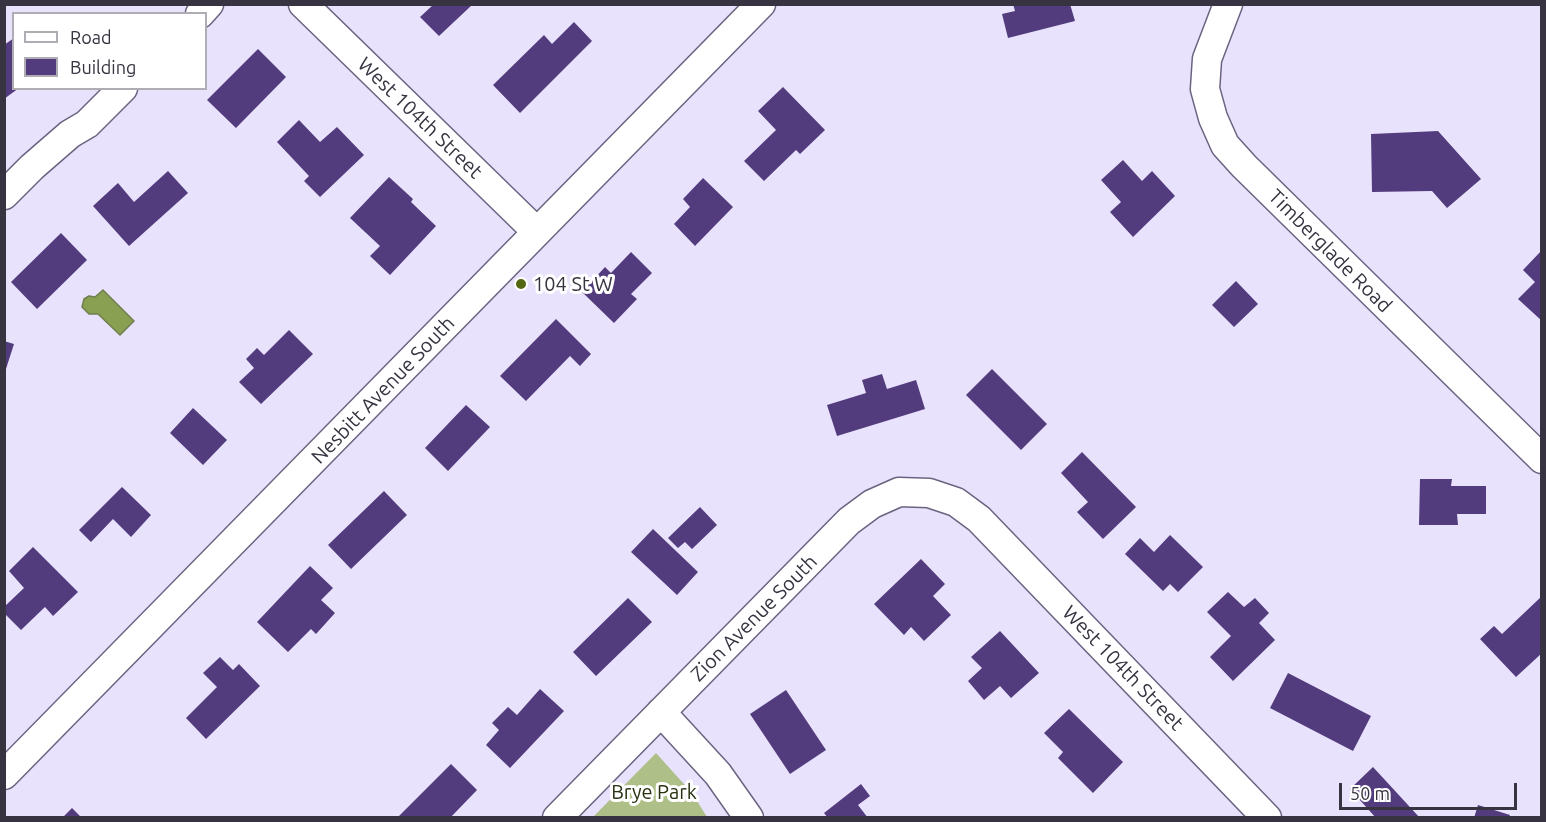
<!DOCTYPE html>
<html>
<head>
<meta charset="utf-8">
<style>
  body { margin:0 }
  #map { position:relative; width:1546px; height:822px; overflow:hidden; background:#e9e2fc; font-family:Ubuntu,sans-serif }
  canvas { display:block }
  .frame { position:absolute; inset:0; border:6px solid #373340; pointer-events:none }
  .legend { position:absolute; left:12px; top:12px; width:195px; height:78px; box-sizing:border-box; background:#fff; border:2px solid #afadb3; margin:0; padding:8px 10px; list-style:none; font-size:18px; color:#373340 }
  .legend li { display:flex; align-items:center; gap:12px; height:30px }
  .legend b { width:30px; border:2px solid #afadb3 }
  .scale { position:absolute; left:1339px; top:783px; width:178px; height:27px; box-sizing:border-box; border:3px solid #373340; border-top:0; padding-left:8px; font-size:18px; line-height:21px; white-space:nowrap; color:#373340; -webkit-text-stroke:4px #fff; paint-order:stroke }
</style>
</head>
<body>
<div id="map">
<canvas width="1546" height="822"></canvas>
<div class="frame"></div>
<ul class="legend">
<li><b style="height:8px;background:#fff"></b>Road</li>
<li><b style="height:16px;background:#523c7d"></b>Building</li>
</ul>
<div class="scale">50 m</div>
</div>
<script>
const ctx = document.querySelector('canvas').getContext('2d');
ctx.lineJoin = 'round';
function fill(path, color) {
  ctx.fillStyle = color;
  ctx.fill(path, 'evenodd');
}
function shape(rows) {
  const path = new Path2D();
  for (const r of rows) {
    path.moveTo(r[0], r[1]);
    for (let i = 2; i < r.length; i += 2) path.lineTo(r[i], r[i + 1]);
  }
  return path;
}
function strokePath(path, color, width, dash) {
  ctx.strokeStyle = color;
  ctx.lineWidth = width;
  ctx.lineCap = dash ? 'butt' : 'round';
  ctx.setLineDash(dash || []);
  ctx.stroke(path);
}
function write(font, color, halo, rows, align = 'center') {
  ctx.font = font + ' Ubuntu,sans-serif';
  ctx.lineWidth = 6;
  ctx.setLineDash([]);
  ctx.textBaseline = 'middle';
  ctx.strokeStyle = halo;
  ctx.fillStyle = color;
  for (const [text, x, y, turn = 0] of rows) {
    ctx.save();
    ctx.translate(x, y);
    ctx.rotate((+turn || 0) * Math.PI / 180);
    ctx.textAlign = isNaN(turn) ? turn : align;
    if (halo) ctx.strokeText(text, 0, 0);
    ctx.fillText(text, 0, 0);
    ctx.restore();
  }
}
fill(shape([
  [656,753,692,793,707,817,593,817]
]), '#aebf88');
const water = shape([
  [103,290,134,321,120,335,98,314,89,314,82,307,84,299,89,296,95,297,103,290]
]);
fill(water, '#899f52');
strokePath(water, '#707f4d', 1.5);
fill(shape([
  [1013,4,1070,4,1075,21,1008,38,1002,14,1015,11],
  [433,5,472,5,439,36,420,17],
  [574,22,592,41,520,113,493,85,544,35,552,44],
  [14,38,14,88,19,88,4,99,4,45],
  [258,49,286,77,236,128,207,100],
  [783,87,825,130,800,154,796,150,764,181,744,161,776,130,758,111],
  [299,120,320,142,337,127,364,155,320,197,304,181,309,176,277,142],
  [1438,131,1481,179,1447,208,1432,191,1372,192,1371,134],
  [1123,160,1142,181,1152,171,1175,196,1133,237,1110,212,1121,202,1101,180],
  [168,171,188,193,129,246,93,206,118,183,134,202],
  [389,177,413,199,411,202,436,226,390,275,370,256,380,246,350,218],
  [703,178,733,207,695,246,674,224,690,207,683,199],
  [61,233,87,260,37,309,11,282],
  [1542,250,1542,321,1518,299,1535,282,1523,270],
  [631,252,652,273,631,294,637,299,614,323,582,292,605,267,611,273],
  [1236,281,1258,304,1234,327,1212,305],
  [556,319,591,354,580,366,570,356,526,401,500,376],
  [289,330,313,354,261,404,239,382,254,368,246,359,257,348,264,355],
  [4,341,14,344,5,372,4,372],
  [992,369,1047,424,1021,450,966,395],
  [882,374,887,389,916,380,925,409,837,436,827,405,866,393,862,380],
  [466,405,490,427,448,471,425,448],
  [193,408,227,440,203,465,170,433],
  [1082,452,1136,507,1103,539,1077,512,1088,502,1061,473],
  [1420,479,1452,479,1451,486,1486,486,1486,514,1457,514,1458,525,1419,525],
  [122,487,151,515,131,537,113,519,91,542,79,530],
  [384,491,407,515,351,569,328,545],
  [700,507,717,525,692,549,685,542,678,548,668,538],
  [653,529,698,572,677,595,631,552],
  [1170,535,1203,567,1178,592,1170,584,1163,591,1125,554,1140,538,1154,552],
  [33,547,78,592,53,616,45,607,21,630,4,613,4,607,24,588,9,571],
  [921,559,945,584,933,596,951,615,924,641,911,627,904,635,874,604],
  [310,566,333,588,321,600,335,613,316,634,311,629,288,652,257,622],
  [1228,592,1244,607,1255,598,1269,613,1259,623,1275,640,1233,681,1210,657,1231,636,1207,612],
  [1542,596,1542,653,1516,677,1480,639,1494,626,1502,634],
  [628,598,652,622,596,676,573,652],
  [1000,631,1039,673,1011,698,1000,686,984,700,968,681,982,668,971,657],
  [220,657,233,670,239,664,260,686,206,739,186,718,217,687,203,673],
  [1288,673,1371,716,1353,751,1270,708],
  [540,689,564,711,510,768,486,745,499,730,492,723,508,707,517,715],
  [786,690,826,750,790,774,750,714],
  [1069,709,1123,762,1093,793,1058,758,1063,752,1044,733],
  [451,764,477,790,450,818,397,818],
  [1373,767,1420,818,1376,818,1350,789],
  [861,784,870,796,858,805,868,818,828,818,824,813],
  [1478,805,1510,815,1509,818,1474,818],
  [72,808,82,818,62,818]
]), '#523c7d');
const minor = shape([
  [303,4,537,232],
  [1228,4,1207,59,1205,89,1213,118,1225,145,1244,166,1542,459],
  [200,14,209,4],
  [4,195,32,167,70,134,87,124,123,88],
  [661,712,718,774,749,818],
  [4,775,761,4],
  [557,818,849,521,872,504,899,492,929,493,956,502,979,519,1267,818]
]);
strokePath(minor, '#6b6380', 31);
strokePath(minor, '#fff', 28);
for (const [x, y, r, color] of [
  [521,284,6,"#536713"]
]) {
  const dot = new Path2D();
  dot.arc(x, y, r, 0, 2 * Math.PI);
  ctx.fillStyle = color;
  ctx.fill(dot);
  strokePath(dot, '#fff', 2);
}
write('20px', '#373340', '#fff', [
  ["West 104th Street",420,118,44],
  ["Timberglade Road",1330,251,45],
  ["Nesbitt Avenue South",383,390,-46],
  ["Zion Avenue South",754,618,-45],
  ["West 104th Street",1123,668,46]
]);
write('20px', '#373340', '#fff', [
  ["104 St W",533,284]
], 'left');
write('20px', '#293210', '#fff', [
  ["Brye Park",654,792]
]);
</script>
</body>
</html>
